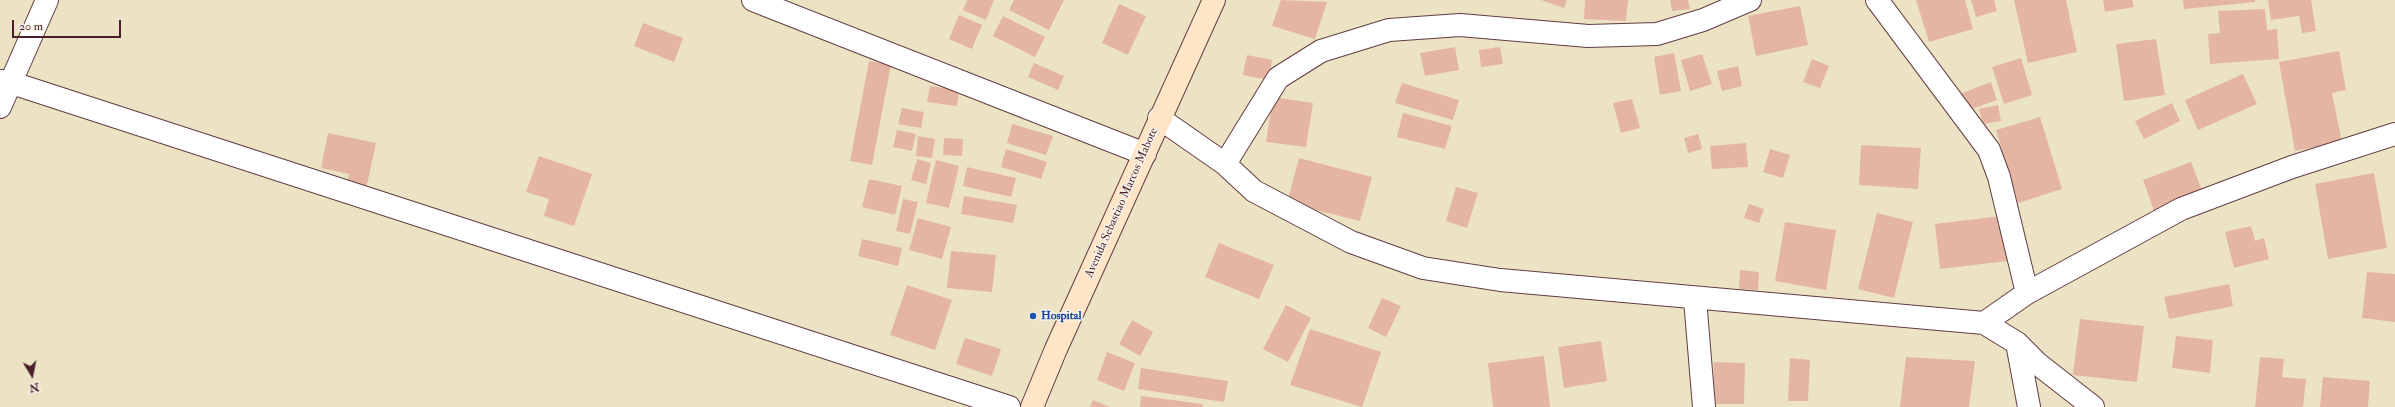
<!DOCTYPE html>
<html>
<head>
<meta charset="utf-8">
<style>
  body { margin:0 }
  #map { position:relative; width:2395px; height:407px; overflow:hidden; background:#ece3c5; font-family:"IM FELL Double Pica",serif }
  canvas { display:block }
  .north { position:absolute; left:12px; top:355px; width:40px; height:40px; -webkit-text-stroke:3px #f7f3e8; paint-order:stroke; rotate:170deg; font-size:11px; font-weight:700; line-height:16px; text-align:center; color:#4a1f2b }
  .north::after { content:''; display:block; margin:auto; width:14px; height:18px; background:#4a1f2b; clip-path:polygon(50% 0,100% 100%,50% 72%,0 100%) }
  .scale { position:absolute; left:12px; top:20px; width:109px; height:18px; box-sizing:border-box; border:2px solid #4a1f2b; border-top:0; padding-left:5px; font-size:12px; line-height:14px; white-space:nowrap; color:#4a1f2b; -webkit-text-stroke:3px #f7f3e8; paint-order:stroke }
</style>
</head>
<body>
<div id="map">
<canvas width="2395" height="407"></canvas>
<div class="north">N</div>
<div class="scale">20 m</div>
</div>
<script>
const ctx = document.querySelector('canvas').getContext('2d');
ctx.lineJoin = 'round';
function fill(path, color) {
  ctx.fillStyle = color;
  ctx.fill(path, 'evenodd');
}
function shape(rows) {
  const path = new Path2D();
  for (const r of rows) {
    path.moveTo(r[0], r[1]);
    for (let i = 2; i < r.length; i += 2) path.lineTo(r[i], r[i + 1]);
  }
  return path;
}
function strokePath(path, color, width, dash) {
  ctx.strokeStyle = color;
  ctx.lineWidth = width;
  ctx.lineCap = dash ? 'butt' : 'round';
  ctx.setLineDash(dash || []);
  ctx.stroke(path);
}
function write(font, color, halo, rows, align = 'center') {
  ctx.font = font + ' "IM FELL Double Pica",serif';
  ctx.lineWidth = 3;
  ctx.setLineDash([]);
  ctx.textBaseline = 'middle';
  ctx.strokeStyle = halo;
  ctx.fillStyle = color;
  for (const [text, x, y, turn = 0] of rows) {
    ctx.save();
    ctx.translate(x, y);
    ctx.rotate((+turn || 0) * Math.PI / 180);
    ctx.textAlign = isNaN(turn) ? turn : align;
    if (halo) ctx.strokeText(text, 0, 0);
    ctx.fillText(text, 0, 0);
    ctx.restore();
  }
}
fill(shape([
  [967,0,994,0,986,20,963,10],
  [1014,0,1064,0,1049,30,1009,10],
  [1281,0,1327,2,1315,39,1272,26],
  [1541,0,1567,0,1564,8],
  [1585,0,1628,0,1626,21,1584,19],
  [1670,0,1688,0,1690,9,1672,11],
  [1916,0,1965,0,1973,29,1929,42],
  [1971,0,1994,0,1997,11,1976,17],
  [2014,0,2066,0,2077,52,2028,63],
  [2103,0,2132,0,2134,7,2105,12],
  [2183,0,2255,0,2255,2,2184,9],
  [2268,0,2311,0,2316,31,2302,33,2299,16,2271,20],
  [1119,4,1146,16,1128,55,1102,43],
  [1800,6,1808,45,1756,56,1748,16],
  [2265,9,2267,30,2277,29,2279,59,2210,64,2208,34,2220,33,2218,11],
  [959,15,982,25,972,49,949,39],
  [1003,16,1045,37,1035,57,993,36],
  [643,23,683,38,674,62,634,46],
  [2156,39,2165,95,2124,101,2116,44],
  [1455,47,1459,70,1425,76,1420,53],
  [1500,47,1503,64,1481,67,1479,50],
  [2339,51,2346,90,2332,93,2342,142,2295,151,2279,62],
  [1674,53,1681,91,1660,95,1654,57],
  [1702,54,1712,84,1690,91,1681,60],
  [1247,55,1272,60,1269,80,1243,75],
  [2021,58,2032,95,2004,104,1992,67],
  [1812,59,1829,66,1820,88,1803,82],
  [869,61,891,65,872,165,850,161],
  [1034,63,1064,76,1058,90,1028,77],
  [1738,66,1742,86,1722,91,1717,71],
  [2243,74,2257,104,2198,130,2185,100],
  [1991,82,1997,100,1966,111,1960,94],
  [1402,83,1459,100,1453,120,1395,103],
  [930,86,959,90,957,106,927,102],
  [1273,97,1313,103,1306,147,1266,142],
  [1632,99,1640,128,1621,133,1613,103],
  [2172,103,2180,121,2144,139,2135,121],
  [1998,105,2001,121,1983,124,1979,109],
  [902,108,924,112,921,128,898,124],
  [1403,113,1452,126,1445,149,1397,137],
  [2040,117,2062,189,2018,203,1996,130],
  [1012,124,1053,136,1046,155,1007,143],
  [897,130,916,134,912,151,893,147],
  [328,133,376,143,366,189,347,185,349,174,321,168],
  [1698,134,1702,149,1688,153,1684,138],
  [918,136,935,139,932,158,916,156],
  [944,138,963,139,962,156,943,155],
  [1746,143,1748,167,1712,169,1710,146],
  [1861,145,1921,148,1918,189,1859,185],
  [1006,149,1047,162,1041,179,1001,167],
  [1770,149,1790,155,1783,178,1763,172],
  [539,156,592,174,574,226,544,216,549,199,526,192],
  [1299,158,1372,177,1360,221,1287,203],
  [917,159,931,163,926,184,911,180],
  [936,160,959,166,949,208,926,203],
  [2191,162,2203,193,2154,211,2143,180],
  [967,167,1016,178,1011,197,963,186],
  [2374,173,2387,248,2328,259,2315,184],
  [869,179,902,186,895,215,862,207],
  [1456,187,1478,193,1467,228,1446,221],
  [964,196,1017,205,1013,223,961,214],
  [903,199,918,202,910,234,896,231],
  [1749,204,1764,209,1759,223,1744,218],
  [1877,213,1913,222,1894,298,1858,289],
  [2002,216,2008,261,1940,269,1935,224],
  [918,218,951,227,942,259,909,250],
  [1785,222,1836,230,1826,290,1775,281],
  [2251,226,2255,241,2264,238,2269,259,2234,268,2225,232],
  [862,239,902,248,898,266,858,256],
  [1219,243,1274,265,1259,299,1205,277],
  [951,251,996,255,992,292,947,288],
  [1740,270,1759,272,1758,290,1739,289],
  [2367,272,2395,274,2395,322,2362,318],
  [2229,284,2233,306,2169,319,2164,297],
  [907,285,952,300,935,350,890,335],
  [1382,298,1401,306,1386,337,1368,328],
  [1286,305,1311,318,1288,362,1263,349],
  [2080,319,2144,326,2137,382,2073,375],
  [1132,320,1153,332,1140,356,1119,344],
  [1310,329,1381,352,1362,407,1290,385],
  [2176,336,2213,340,2210,373,2172,368],
  [965,338,1001,349,992,376,956,364],
  [1601,341,1607,381,1564,388,1558,347],
  [1107,352,1135,363,1124,391,1097,380],
  [1544,356,1550,407,1493,407,1488,363],
  [1906,357,1975,361,1969,407,1900,407],
  [2260,357,2284,359,2282,377,2306,379,2303,407,2255,407],
  [1790,358,1810,360,1808,401,1788,401],
  [1714,362,1745,363,1744,404,1713,404],
  [1141,368,1228,381,1224,402,1138,389],
  [2323,377,2370,381,2368,407,2320,407],
  [1141,396,1203,404,1202,407,1140,407],
  [1093,400,1110,407,1090,407]
]), '#e5b5a3');
const street = shape([
  [753,0,1145,154],
  [1877,0,1989,150,1999,177,2027,293],
  [0,81,9,82,1009,407],
  [0,107,47,0],
  [1159,118,1225,164,1254,191,1351,242,1423,268,1500,280,1984,323,2017,343,2038,364,2093,407],
  [1225,164,1278,78,1321,51,1389,30,1460,25,1588,36,1657,34,1703,20,1750,0],
  [1695,299,1704,407],
  [1984,323,2027,293,2181,209,2292,167,2395,134],
  [2017,343,2029,407]
]);
const secondary = shape([
  [1032,407,1056,349,1214,0]
]);
strokePath(street, '#623c42', 24);
strokePath(secondary, '#623c42', 24);
strokePath(street, '#fff', 22);
strokePath(secondary, '#ffe4c6', 22);
for (const [x, y, r, color] of [
  [1033,316,4,"#1a4fb4"]
]) {
  const dot = new Path2D();
  dot.arc(x, y, r, 0, 2 * Math.PI);
  ctx.fillStyle = color;
  ctx.fill(dot);
  strokePath(dot, '#f7f3e8', 1.5);
}
write('12px', '#4a1f2b', '#f7f3e8', [
  ["Avenida Sebastiao Marcos Mabote",1122,203,-66]
]);
write('bold 12px', '#164399', '#f7f3e8', [
  ["Hospital",1041,316]
], 'left');
</script>
</body>
</html>
